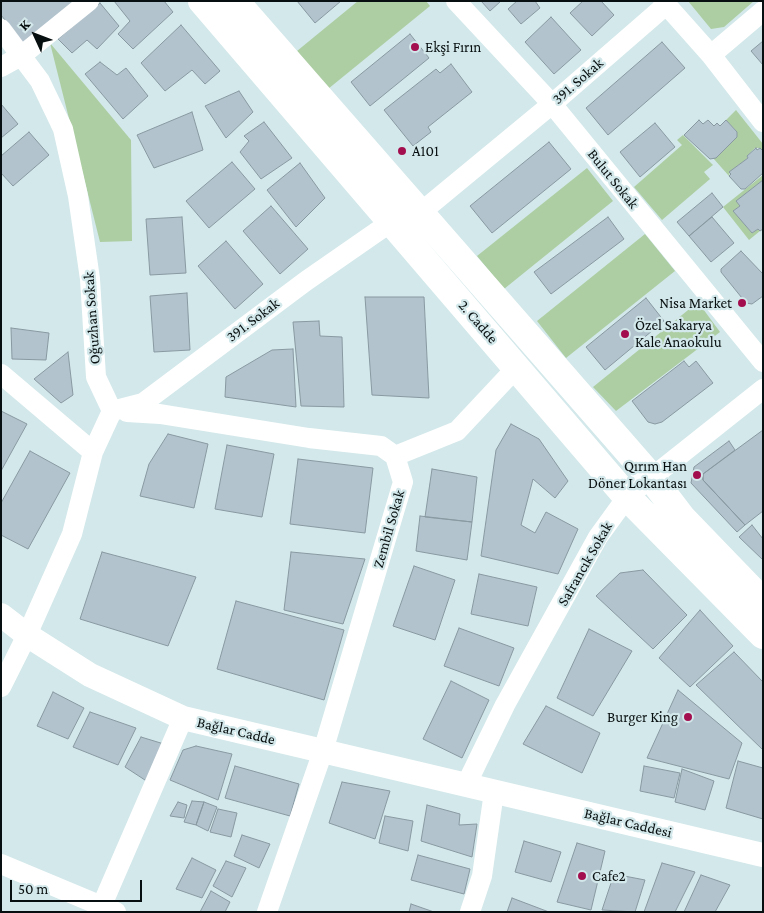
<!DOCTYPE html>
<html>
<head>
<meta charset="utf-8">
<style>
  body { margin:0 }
  #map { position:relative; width:764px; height:913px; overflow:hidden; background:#d3e8ea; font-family:"Crimson Pro",serif }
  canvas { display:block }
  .frame { position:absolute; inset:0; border:2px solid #080f10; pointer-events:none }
  .north { position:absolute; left:10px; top:10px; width:50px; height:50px; -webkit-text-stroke:4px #d3e8ea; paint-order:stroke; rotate:313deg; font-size:14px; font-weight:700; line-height:20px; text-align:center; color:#080f10 }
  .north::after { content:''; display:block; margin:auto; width:18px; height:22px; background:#080f10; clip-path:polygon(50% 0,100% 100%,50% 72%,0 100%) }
  .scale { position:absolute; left:10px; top:880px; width:132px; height:22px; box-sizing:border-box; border:2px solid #080f10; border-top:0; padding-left:6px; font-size:15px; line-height:18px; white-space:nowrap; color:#080f10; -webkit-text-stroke:4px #d3e8ea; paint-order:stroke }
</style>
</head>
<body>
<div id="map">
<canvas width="764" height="913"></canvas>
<div class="frame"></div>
<div class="north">K</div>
<div class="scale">50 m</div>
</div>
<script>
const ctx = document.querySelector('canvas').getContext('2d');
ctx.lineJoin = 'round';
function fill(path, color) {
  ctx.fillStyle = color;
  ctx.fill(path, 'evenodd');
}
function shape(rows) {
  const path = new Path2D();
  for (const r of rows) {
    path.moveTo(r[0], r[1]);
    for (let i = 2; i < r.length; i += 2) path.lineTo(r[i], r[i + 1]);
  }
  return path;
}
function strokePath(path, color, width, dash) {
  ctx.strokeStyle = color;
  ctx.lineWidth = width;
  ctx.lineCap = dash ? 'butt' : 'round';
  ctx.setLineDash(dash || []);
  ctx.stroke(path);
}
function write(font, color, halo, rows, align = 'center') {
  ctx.font = font + ' "Crimson Pro",serif';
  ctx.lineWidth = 4.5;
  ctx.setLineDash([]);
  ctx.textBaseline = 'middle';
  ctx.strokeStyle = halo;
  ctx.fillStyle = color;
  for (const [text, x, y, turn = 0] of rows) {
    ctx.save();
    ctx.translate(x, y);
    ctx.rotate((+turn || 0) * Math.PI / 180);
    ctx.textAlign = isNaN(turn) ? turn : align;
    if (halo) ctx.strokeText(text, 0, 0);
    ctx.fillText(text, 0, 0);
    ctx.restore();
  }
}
fill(shape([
  [358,1,426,1,430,6,328,89,297,51],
  [688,1,754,1,724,27,711,29],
  [50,43,131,140,132,241,100,242],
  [736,110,763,144,763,151,760,148,755,148,747,156,748,158,730,172,729,176,713,158,737,137,737,132,726,120],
  [683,135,713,165,704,172,710,179,662,220,634,187,682,145,677,140],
  [587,168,613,201,504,289,477,256],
  [763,175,763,180,737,201,740,206,734,211,752,233,758,229,760,231,749,240,723,207],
  [645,234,675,271,566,358,537,321],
  [698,302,720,332,616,411,593,387]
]), '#adcea3');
const building = shape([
  [1,1,80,1,25,45,1,15,1,1],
  [114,1,164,1,173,12,133,49,118,34,130,21,114,1],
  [297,1,341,1,315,23,297,1],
  [481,1,501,1,490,11,481,1],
  [517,1,535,1,540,8,521,24,508,9,517,1],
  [583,1,601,1,614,15,592,36,570,13,583,1],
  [100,3,119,26,97,49,87,40,72,53,58,39,100,3],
  [551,17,581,50,554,74,525,42,551,17],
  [181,25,220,71,205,84,192,70,165,91,141,63,181,25],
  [410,34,429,58,370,106,351,82,410,34],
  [763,41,763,65,751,51,763,41],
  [662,42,685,68,608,135,586,108,662,42],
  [100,62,117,75,126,68,148,96,123,119,85,74,100,62],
  [451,64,472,92,428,127,431,132,413,146,384,110,436,69,440,73,451,64],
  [239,91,253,112,226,138,205,106,239,91],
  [1,104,18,124,1,138,1,104],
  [192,112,203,150,154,168,137,135,192,112],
  [699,120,703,124,708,120,714,126,717,123,720,126,726,120,737,132,737,137,716,158,710,159,684,135,699,120],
  [264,122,292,158,261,179,240,152,249,141,244,136,264,122],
  [655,123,675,147,640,177,620,152,655,123],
  [29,132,49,155,13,186,1,173,1,156,29,132],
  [549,142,571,169,492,233,470,206,549,142],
  [756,148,757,150,760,148,763,151,763,173,745,189,741,189,729,176,731,174,729,172,748,158,747,156,756,148],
  [232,162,255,189,209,228,186,201,232,162],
  [300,163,325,198,296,227,267,190,300,163],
  [763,180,763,229,760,231,758,229,752,233,733,211,740,206,736,201,763,180],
  [712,193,723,207,689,236,677,222,712,193],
  [271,206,308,249,280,274,243,231,271,206],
  [182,217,186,273,150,275,146,219,182,217],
  [608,217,624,239,551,294,534,272,608,217],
  [712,217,734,243,711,262,689,236,712,217],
  [226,241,263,284,235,309,198,266,226,241],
  [741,251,763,274,763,296,752,304,746,303,721,272,721,269,741,251],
  [187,293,190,350,154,352,150,296,187,293],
  [365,297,424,297,429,398,372,395,365,297],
  [646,298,664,321,605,370,586,347,646,298],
  [319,321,320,336,342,337,344,407,301,406,293,322,319,321],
  [11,328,49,333,46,360,12,359,11,328],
  [293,349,296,407,225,397,226,377,272,350,293,349],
  [68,352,73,395,61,403,34,379,68,352],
  [684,361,689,367,696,361,713,383,662,422,655,424,648,422,632,401,684,361],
  [1,411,27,424,1,471,1,411],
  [511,424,539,439,568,481,555,498,533,479,521,525,535,533,546,512,578,529,558,574,481,556,496,450,511,424],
  [763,430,763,511,745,525,703,480,703,474,763,430],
  [168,434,208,444,194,508,140,496,149,464,168,434],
  [729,441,735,450,703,474,703,480,745,525,737,532,691,483,694,467,729,441],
  [227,445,274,454,262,517,215,509,227,445],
  [30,451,70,473,28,549,1,535,1,503,30,451],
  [298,459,373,468,365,533,290,524,298,459],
  [432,469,477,477,472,522,425,517,432,469],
  [420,516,472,522,467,560,416,551,420,516],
  [752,525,763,539,763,560,739,537,752,525],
  [102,552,196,577,168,646,80,619,102,552],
  [291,552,365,559,343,624,284,610,291,552],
  [414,566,455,580,435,640,393,626,414,566],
  [643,570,687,615,653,649,596,596,620,573,643,570],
  [479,574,537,587,528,626,471,614,479,574],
  [236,601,344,630,324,700,217,669,236,601],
  [700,610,733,646,690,687,659,658,700,610],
  [459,628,514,648,499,686,444,666,459,628],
  [589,629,632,651,593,716,557,698,589,629],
  [734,652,763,682,763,750,696,685,734,652],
  [451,681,489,700,462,758,423,739,451,681],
  [678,690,742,743,729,779,647,758,678,690],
  [53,692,84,708,68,739,37,726,53,692],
  [546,706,600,733,582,773,523,744,546,706],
  [90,712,136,728,118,765,73,747,90,712],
  [141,737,164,744,148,782,125,767,141,737],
  [196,746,232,754,218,800,170,780,183,750,196,746],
  [738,761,763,768,763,819,726,808,738,761],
  [235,766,299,784,290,816,225,798,235,766],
  [644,766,680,773,674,798,640,791,644,766],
  [682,769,714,781,705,810,675,802,682,769],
  [342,782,390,791,375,839,329,823,342,782],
  [192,801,204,802,196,825,184,822,192,801],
  [178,802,187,805,184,818,170,816,178,802],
  [204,802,217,807,208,831,196,825,204,802],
  [427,805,460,814,459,825,477,824,472,857,421,841,427,805],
  [218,809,237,813,231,837,210,832,218,809],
  [385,816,413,821,408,851,379,843,385,816],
  [242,835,270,844,259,868,234,856,242,835],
  [524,841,561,852,551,882,515,872,524,841],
  [577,843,605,851,591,910,557,902,577,843],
  [418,855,470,869,464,894,411,880,418,855],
  [192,858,216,870,202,898,176,889,192,858],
  [226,861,246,868,232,897,213,886,226,861],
  [662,863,695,872,675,912,644,912,662,863],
  [614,874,645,880,635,912,602,910,614,874],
  [701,875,730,885,715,912,684,912,701,875],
  [211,891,230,902,225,912,200,912,211,891],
  [512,898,549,912,507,912,512,898],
  [411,904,434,912,409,912,411,904]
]);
fill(building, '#b2c3cd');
strokePath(building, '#8999a2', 1);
strokePath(shape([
  [456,1,552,104,763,362],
  [663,1,711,55,763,122],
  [1,29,40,81,63,129,78,196,90,279,96,377,112,411,93,452,72,534,27,635,1,687],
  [711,55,763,11],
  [1,67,21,56,89,1],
  [420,213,552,104,666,5],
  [1,374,93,452],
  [112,411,143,403,306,281,391,222],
  [127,412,160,414,309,438,381,446,395,456],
  [466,785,505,705,598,537,627,497,763,389],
  [1,864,116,912],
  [99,912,183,718],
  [267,912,323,751,403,482,395,456,457,431,517,367],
  [470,912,482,876,494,792]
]), '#fff', 20);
strokePath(shape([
  [1,615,27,635,90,675,183,718,763,855]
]), '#fff', 24);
strokePath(shape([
  [202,1,627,497,763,635],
  [235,1,650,476,682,518,763,602]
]), '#fff', 28);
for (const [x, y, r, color] of [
  [415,47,5,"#a30e4f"],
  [402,151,5,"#a30e4f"],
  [742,303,5,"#a30e4f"],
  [625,334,5,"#a30e4f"],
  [697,475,5,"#a30e4f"],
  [688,717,5,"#a30e4f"],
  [582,876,5,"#a30e4f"]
]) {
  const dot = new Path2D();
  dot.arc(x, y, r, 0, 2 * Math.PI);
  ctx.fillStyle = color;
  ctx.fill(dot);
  strokePath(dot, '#d3e8ea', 2);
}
write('15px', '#080f10', '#d3e8ea', [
  ["Ekşi Fırın",425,47],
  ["A101",412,151],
  ["Nisa Market",732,303,"right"],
  ["Özel Sakarya",635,325],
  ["Kale Anaokulu",635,342],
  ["Qırım Han",687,466,"right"],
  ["Döner Lokantası",687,483,"right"],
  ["Burger King",678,717,"right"],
  ["Cafe2",592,876]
], 'left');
write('15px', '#080f10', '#d3e8ea', [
  ["391. Sokak",578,81,-41],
  ["Bulut Sokak",613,179,51],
  ["Oğuzhan Sokak",92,318,-94],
  ["391. Sokak",253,320,-37],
  ["2. Cadde",478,322,49],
  ["Zembil Sokak",389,529,-74],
  ["Safrancık Sokak",585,564,-60],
  ["Bağlar Cadde",236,731,13],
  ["Bağlar Caddesi",628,823,13]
]);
</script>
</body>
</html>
